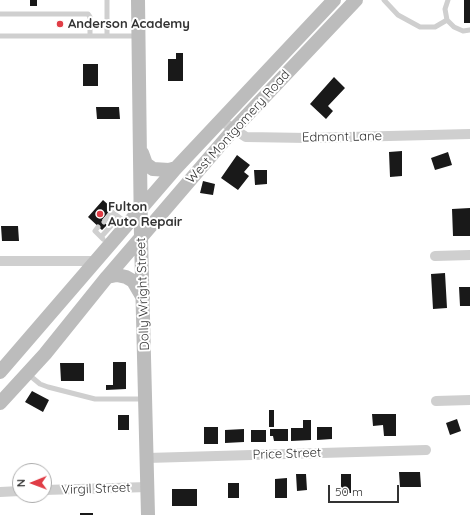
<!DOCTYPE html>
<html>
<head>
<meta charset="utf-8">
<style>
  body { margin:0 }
  #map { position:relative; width:470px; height:515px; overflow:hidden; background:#fff; font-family:Quicksand,sans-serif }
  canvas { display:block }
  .north { position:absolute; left:12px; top:463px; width:40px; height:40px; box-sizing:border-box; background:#fff; border:1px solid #adadad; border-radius:50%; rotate:269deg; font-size:11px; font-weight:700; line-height:16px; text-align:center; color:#323232 }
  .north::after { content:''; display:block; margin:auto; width:14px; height:18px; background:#e03d46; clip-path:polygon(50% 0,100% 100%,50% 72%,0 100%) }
  .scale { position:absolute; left:328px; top:485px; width:71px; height:18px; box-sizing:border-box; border:2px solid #323232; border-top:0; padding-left:5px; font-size:12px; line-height:14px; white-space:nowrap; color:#323232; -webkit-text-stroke:3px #fff; paint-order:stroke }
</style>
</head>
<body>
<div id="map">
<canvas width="470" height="515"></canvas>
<div class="north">N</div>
<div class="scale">50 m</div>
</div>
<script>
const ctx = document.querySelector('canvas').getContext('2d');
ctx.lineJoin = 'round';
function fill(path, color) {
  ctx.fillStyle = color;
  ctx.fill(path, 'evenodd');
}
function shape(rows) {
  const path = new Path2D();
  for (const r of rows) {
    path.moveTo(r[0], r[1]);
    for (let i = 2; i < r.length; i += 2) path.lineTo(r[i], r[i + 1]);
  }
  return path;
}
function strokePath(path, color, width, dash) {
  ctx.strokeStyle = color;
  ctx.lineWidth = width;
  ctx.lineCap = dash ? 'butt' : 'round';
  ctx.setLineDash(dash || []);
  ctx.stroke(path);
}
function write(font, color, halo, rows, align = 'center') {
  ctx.font = font + ' Quicksand,sans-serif';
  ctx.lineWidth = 4;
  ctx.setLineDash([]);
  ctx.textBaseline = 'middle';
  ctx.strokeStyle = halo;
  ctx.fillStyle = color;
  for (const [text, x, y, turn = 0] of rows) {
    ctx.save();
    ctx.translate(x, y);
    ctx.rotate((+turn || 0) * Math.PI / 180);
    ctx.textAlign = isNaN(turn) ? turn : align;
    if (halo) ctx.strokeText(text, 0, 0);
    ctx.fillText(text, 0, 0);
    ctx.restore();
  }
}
fill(shape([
  [30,0,37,0,37,6,30,6],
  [464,0,470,0,470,23,464,23],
  [176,53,183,53,183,81,168,81,168,59,176,59],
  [83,64,98,64,98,86,83,86],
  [334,77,345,88,328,106,333,111,326,119,310,104],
  [96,107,119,107,120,119,97,119],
  [402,151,402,176,390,177,389,152],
  [448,152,452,165,435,170,431,158],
  [237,155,250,165,244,172,249,176,238,190,221,178],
  [254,170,267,170,267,184,255,185],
  [203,181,215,184,213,195,200,193],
  [103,200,112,208,102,220,107,225,102,230,88,217],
  [470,208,470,236,453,236,452,209],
  [1,226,18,226,19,241,2,241],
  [445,273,447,308,433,309,431,274],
  [459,287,470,287,470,306,460,306],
  [113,362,126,362,126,389,106,390,106,385,113,385],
  [60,363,84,363,84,381,61,381],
  [32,391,49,400,43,412,25,402],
  [269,410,274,410,274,427,269,427],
  [372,414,396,414,396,436,384,436,383,425,373,426],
  [118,415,129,415,129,430,118,430],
  [457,419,461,431,450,435,446,423],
  [303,420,311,420,311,440,291,441,291,428,303,428],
  [204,427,218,427,218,444,204,444],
  [317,427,332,427,332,439,317,440],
  [244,429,244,442,225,443,225,430],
  [270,429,288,429,288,441,274,441,273,436,270,436],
  [251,430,266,430,266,442,251,442],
  [399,472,420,472,421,487,400,487],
  [296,474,306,474,307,490,297,491],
  [341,474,351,474,351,493,341,493],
  [287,478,287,498,275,498,275,479],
  [228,483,239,483,239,498,228,498],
  [172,489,197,489,197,506,172,506],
  [80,513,93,513,93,515,80,515]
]), '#191919');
strokePath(shape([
  [107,0,107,36],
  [384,0,398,15,420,27,435,27,447,20],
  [448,0,445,9,447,20,454,27,463,31,470,30],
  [0,14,88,14,90,17,90,36],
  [0,36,138,36],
  [104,222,112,212,127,223],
  [98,227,95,231,103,239],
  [101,237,119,217],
  [28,374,40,384,48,387,95,399,145,399]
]), '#cfcfcf', 5);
strokePath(shape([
  [220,120,246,137,308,138,470,134],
  [435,256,470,255],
  [0,261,96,261],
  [436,401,470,400],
  [147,458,426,450],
  [44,490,148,487],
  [0,492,20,491]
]), '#cfcfcf', 10);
strokePath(shape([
  [138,0,141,238,148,515],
  [142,153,146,164,153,169,169,170,176,168],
  [107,277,117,275,126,277,133,281,143,298],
  [0,372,176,168,334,0],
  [0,403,45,354,107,277,234,129,356,0]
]), '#bcbcbc', 14);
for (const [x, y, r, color] of [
  [60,24,4,"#e03d46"],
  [100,214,4,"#e03d46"]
]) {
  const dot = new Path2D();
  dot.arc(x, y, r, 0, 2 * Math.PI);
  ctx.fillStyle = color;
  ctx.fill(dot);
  strokePath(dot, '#fff', 1.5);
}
write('bold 13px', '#323232', '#fff', [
  ["Anderson Academy",68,24],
  ["Fulton",108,207],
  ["Auto Repair",108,222]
], 'left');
write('13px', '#323232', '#fff', [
  ["West Montgomery Road",238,127,-48],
  ["Edmont Lane",342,137,-1],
  ["Dolly Wright Street",143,294,-92],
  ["Price Street",287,454,-2],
  ["Virgil Street",96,489,-2]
]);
</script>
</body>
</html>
